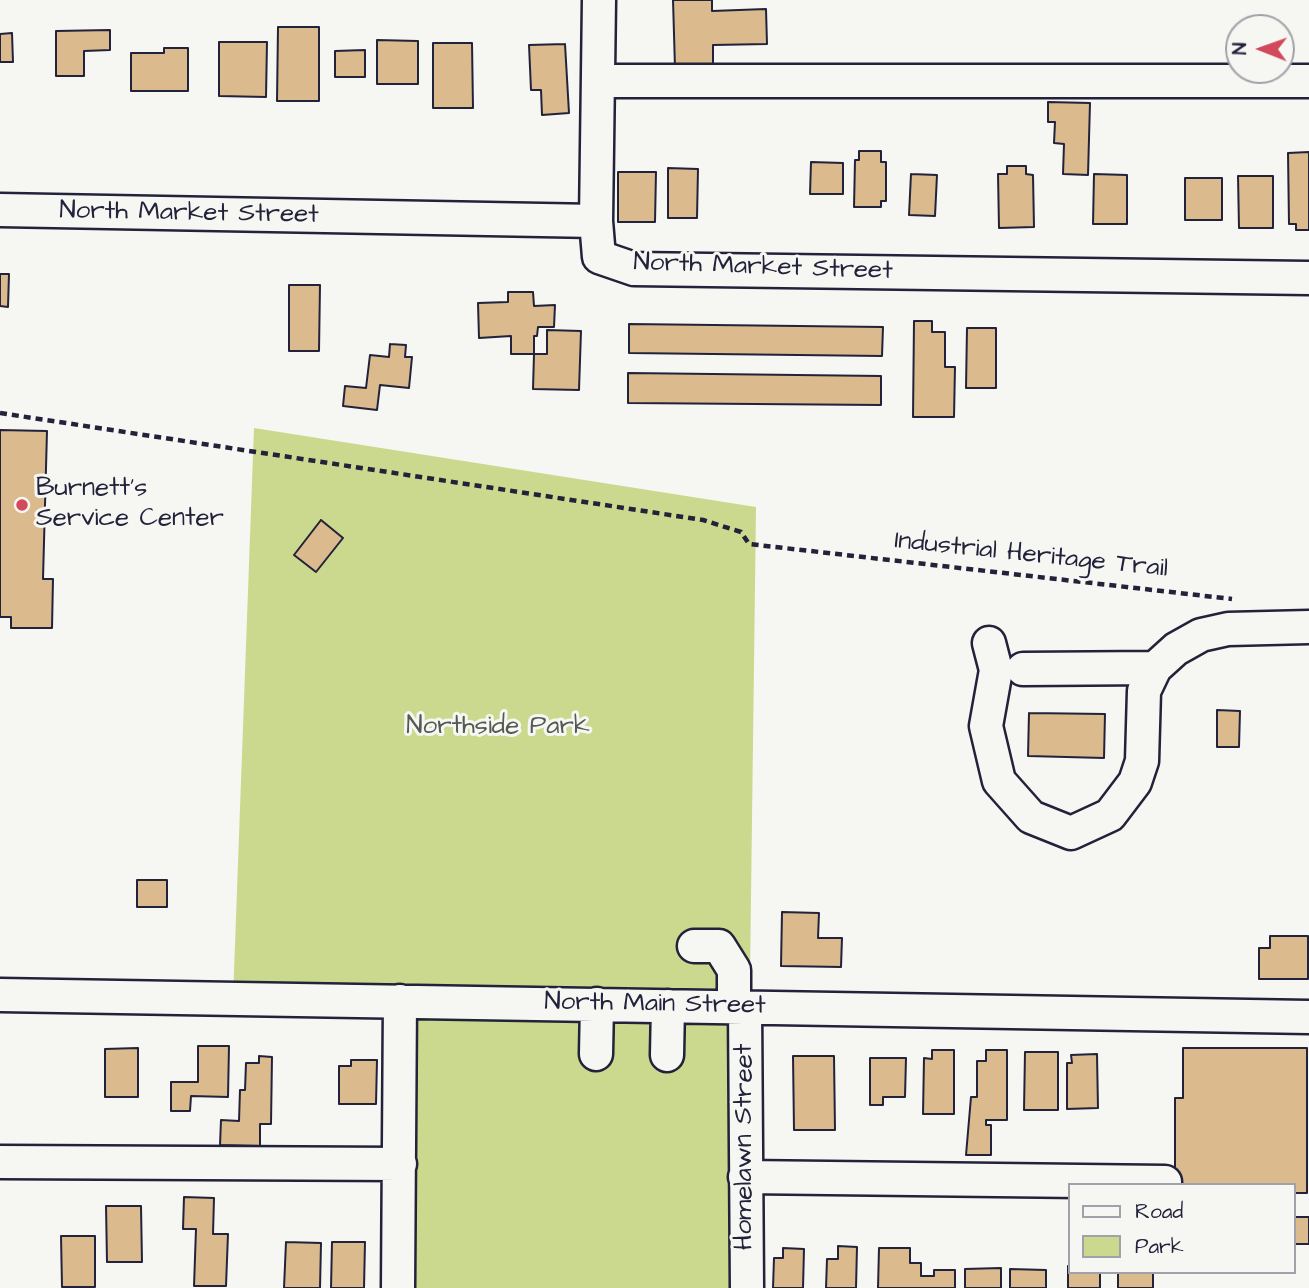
<!DOCTYPE html>
<html>
<head>
<meta charset="utf-8">
<style>
  body { margin:0 }
  #map { position:relative; width:1309px; height:1288px; overflow:hidden; background:#f6f6f2; font-family:"Architects Daughter",sans-serif }
  canvas { display:block }
  .legend { position:absolute; left:1068px; top:1183px; width:228px; height:91px; box-sizing:border-box; background:#f6f6f2; border:2px solid #a1a1a9; margin:0; padding:9px 12px; list-style:none; font-size:21px; color:#22223b }
  .legend li { display:flex; align-items:center; gap:14px; height:35px }
  .legend b { width:35px; border:2px solid #a1a1a9 }
  .north { position:absolute; left:1225px; top:14px; width:70px; height:70px; box-sizing:border-box; background:#f6f6f2; border:2px solid #a1a1a9; border-radius:50%; rotate:271deg; font-size:19px; font-weight:700; line-height:28px; text-align:center; color:#22223b }
  .north::after { content:''; display:block; margin:auto; width:24px; height:32px; background:#d1495b; clip-path:polygon(50% 0,100% 100%,50% 72%,0 100%) }
</style>
</head>
<body>
<div id="map">
<canvas width="1309" height="1288"></canvas>
<ul class="legend">
<li><b style="height:9px;background:#f6f6f2"></b>Road</li>
<li><b style="height:19px;background:#cad98d"></b>Park</li>
</ul>
<div class="north">N</div>
</div>
<script>
const ctx = document.querySelector('canvas').getContext('2d');
ctx.lineJoin = 'round';
function fill(path, color) {
  ctx.fillStyle = color;
  ctx.fill(path, 'evenodd');
}
function shape(rows) {
  const path = new Path2D();
  for (const r of rows) {
    path.moveTo(r[0], r[1]);
    for (let i = 2; i < r.length; i += 2) path.lineTo(r[i], r[i + 1]);
  }
  return path;
}
function strokePath(path, color, width, dash) {
  ctx.strokeStyle = color;
  ctx.lineWidth = width;
  ctx.lineCap = dash ? 'butt' : 'round';
  ctx.setLineDash(dash || []);
  ctx.stroke(path);
}
function write(font, color, halo, rows, align = 'center') {
  ctx.font = font + ' "Architects Daughter",sans-serif';
  ctx.lineWidth = 6;
  ctx.setLineDash([]);
  ctx.textBaseline = 'middle';
  ctx.strokeStyle = halo;
  ctx.fillStyle = color;
  for (const [text, x, y, turn = 0] of rows) {
    ctx.save();
    ctx.translate(x, y);
    ctx.rotate((+turn || 0) * Math.PI / 180);
    ctx.textAlign = isNaN(turn) ? turn : align;
    if (halo) ctx.strokeText(text, 0, 0);
    ctx.fillText(text, 0, 0);
    ctx.restore();
  }
}
fill(shape([
  [254,428,756,507,746,1288,397,1288,400,1002,233,999]
]), '#cad98d');
const building = shape([
  [673,0,712,0,712,11,766,9,767,44,713,45,713,67,675,68,673,0],
  [278,27,319,27,319,101,277,101,278,27],
  [110,30,110,50,84,51,84,76,56,76,56,31,110,30],
  [12,33,13,62,0,62,0,34,12,33],
  [377,40,418,41,418,84,377,84,377,40],
  [219,42,267,42,266,97,219,96,219,42],
  [433,43,472,43,473,108,433,108,433,43],
  [565,44,569,113,542,115,541,90,531,90,529,45,565,44],
  [164,48,188,48,188,91,131,91,131,53,164,53,164,48],
  [365,50,365,77,335,77,335,51,365,50],
  [1048,102,1090,103,1088,175,1063,174,1064,144,1054,143,1055,122,1048,122,1048,102],
  [859,151,881,151,881,162,886,162,886,201,881,201,881,207,854,207,855,160,859,160,859,151],
  [1309,152,1309,230,1296,230,1296,224,1289,224,1288,153,1309,152],
  [811,162,843,163,843,194,810,194,811,162],
  [1007,166,1026,166,1026,174,1033,175,1034,227,999,228,998,174,1007,174,1007,166],
  [668,168,698,169,697,218,668,218,668,168],
  [618,172,656,172,655,222,618,222,618,172],
  [911,174,937,175,935,216,909,215,911,174],
  [1094,174,1127,175,1127,224,1093,224,1094,174],
  [1238,176,1273,176,1273,228,1239,228,1238,176],
  [1185,178,1222,178,1222,220,1185,220,1185,178],
  [0,274,9,274,8,307,0,306,0,274],
  [289,285,320,285,319,351,289,351,289,285],
  [508,292,533,292,534,306,555,305,554,327,538,327,537,336,534,336,534,354,511,354,511,336,479,338,478,303,508,302,508,292],
  [914,321,932,321,932,332,945,332,945,367,955,367,954,417,913,417,914,321],
  [629,324,883,327,882,356,629,353,629,324],
  [967,328,996,328,996,388,966,388,967,328],
  [547,330,581,331,579,390,533,389,534,354,547,354,547,330],
  [390,344,406,345,405,357,412,357,409,388,380,385,377,410,343,406,345,386,366,388,370,355,389,357,390,344],
  [628,373,881,376,881,405,628,403,628,373],
  [0,430,47,431,43,579,53,579,52,628,11,628,11,617,0,617,0,430],
  [321,520,343,538,316,572,294,555,321,520],
  [1217,710,1240,711,1239,747,1217,747,1217,710],
  [1029,713,1105,714,1104,758,1028,756,1029,713],
  [137,880,167,880,167,907,137,907,137,880],
  [782,912,819,913,818,938,842,938,841,967,781,966,782,912],
  [1270,936,1308,936,1308,979,1259,979,1259,948,1270,948,1270,936],
  [198,1046,229,1046,228,1097,191,1096,190,1111,171,1111,171,1082,198,1082,198,1046],
  [138,1048,138,1097,105,1097,105,1049,138,1048],
  [1183,1048,1307,1048,1307,1193,1293,1193,1293,1185,1175,1185,1175,1098,1183,1098,1183,1048],
  [932,1050,954,1050,954,1114,923,1114,924,1058,932,1059,932,1050],
  [986,1050,1007,1050,1007,1120,986,1120,986,1125,991,1125,991,1155,966,1155,971,1097,977,1097,977,1061,986,1061,986,1050],
  [1025,1052,1058,1052,1058,1110,1024,1110,1025,1052],
  [1097,1054,1098,1108,1067,1109,1067,1063,1072,1063,1071,1055,1097,1054],
  [259,1056,272,1057,271,1124,260,1124,260,1146,220,1145,221,1120,239,1121,240,1090,245,1090,246,1063,259,1063,259,1056],
  [793,1056,834,1056,835,1130,794,1130,793,1056],
  [870,1058,906,1058,905,1097,883,1097,883,1105,870,1105,870,1058],
  [351,1060,377,1060,376,1104,339,1104,339,1066,351,1066,351,1060],
  [184,1197,214,1198,213,1234,228,1234,226,1286,194,1286,196,1229,183,1229,184,1197],
  [106,1206,141,1206,142,1262,107,1262,106,1206],
  [1293,1217,1309,1217,1309,1244,1293,1244,1293,1217],
  [61,1236,95,1236,95,1287,62,1287,61,1236],
  [286,1242,321,1243,320,1288,284,1288,286,1242],
  [332,1242,365,1242,364,1288,331,1288,332,1242],
  [838,1246,857,1247,856,1288,826,1288,827,1259,838,1259,838,1246],
  [783,1248,804,1249,803,1288,773,1288,774,1258,783,1258,783,1248],
  [879,1248,910,1248,910,1263,921,1263,921,1276,934,1276,934,1270,955,1270,955,1288,878,1288,879,1248],
  [1068,1266,1069,1272,1100,1272,1100,1288,1068,1288,1068,1266],
  [1001,1268,1001,1288,965,1288,965,1269,1001,1268],
  [1010,1269,1046,1270,1046,1288,1010,1288,1010,1269],
  [1118,1272,1153,1272,1153,1288,1118,1288,1118,1272]
]);
fill(building, '#dbba8d');
strokePath(building, '#22223b', 2);
const minor = shape([
  [599,0,596,221,599,257,634,269,1309,278],
  [598,81,1309,81],
  [0,210,596,221],
  [989,643,996,670,986,726,999,781,1031,817,1071,833,1110,815,1135,782,1142,761,1144,691,1155,668,1176,649,1201,635,1228,629,1309,627],
  [1023,669,1155,668],
  [694,946,719,946,734,970,734,1007],
  [0,995,1309,1017],
  [745,1007,747,1288],
  [596,1054,597,1004],
  [667,1055,668,1006],
  [0,1162,400,1164],
  [745,1177,1165,1182],
  [398,1288,400,1001]
]);
strokePath(minor, '#22223b', 37);
strokePath(shape([
  [0,413,703,520,741,532,749,544,1232,599]
]), '#22223b', 4.5, [7, 5]);
strokePath(minor, '#f6f6f2', 32);
for (const [x, y, r, color] of [
  [22,505,7,"#d1495b"]
]) {
  const dot = new Path2D();
  dot.arc(x, y, r, 0, 2 * Math.PI);
  ctx.fillStyle = color;
  ctx.fill(dot);
  strokePath(dot, '#f6f6f2', 2.5);
}
write('26px', '#22223b', '#f6f6f2', [
  ["North Market Street",189,214,1],
  ["North Market Street",763,268,2],
  ["Industrial Heritage Trail",1031,556,6],
  ["North Main Street",655,1005,1],
  ["Homelawn Street",746,1147,-90]
]);
write('26px', '#22223b', '#f6f6f2', [
  ["Burnett's",36,490],
  ["Service Center",36,520]
], 'left');
write('26px', '#545954', '#f6f6f2', [
  ["Northside Park",498,728]
]);
</script>
</body>
</html>
